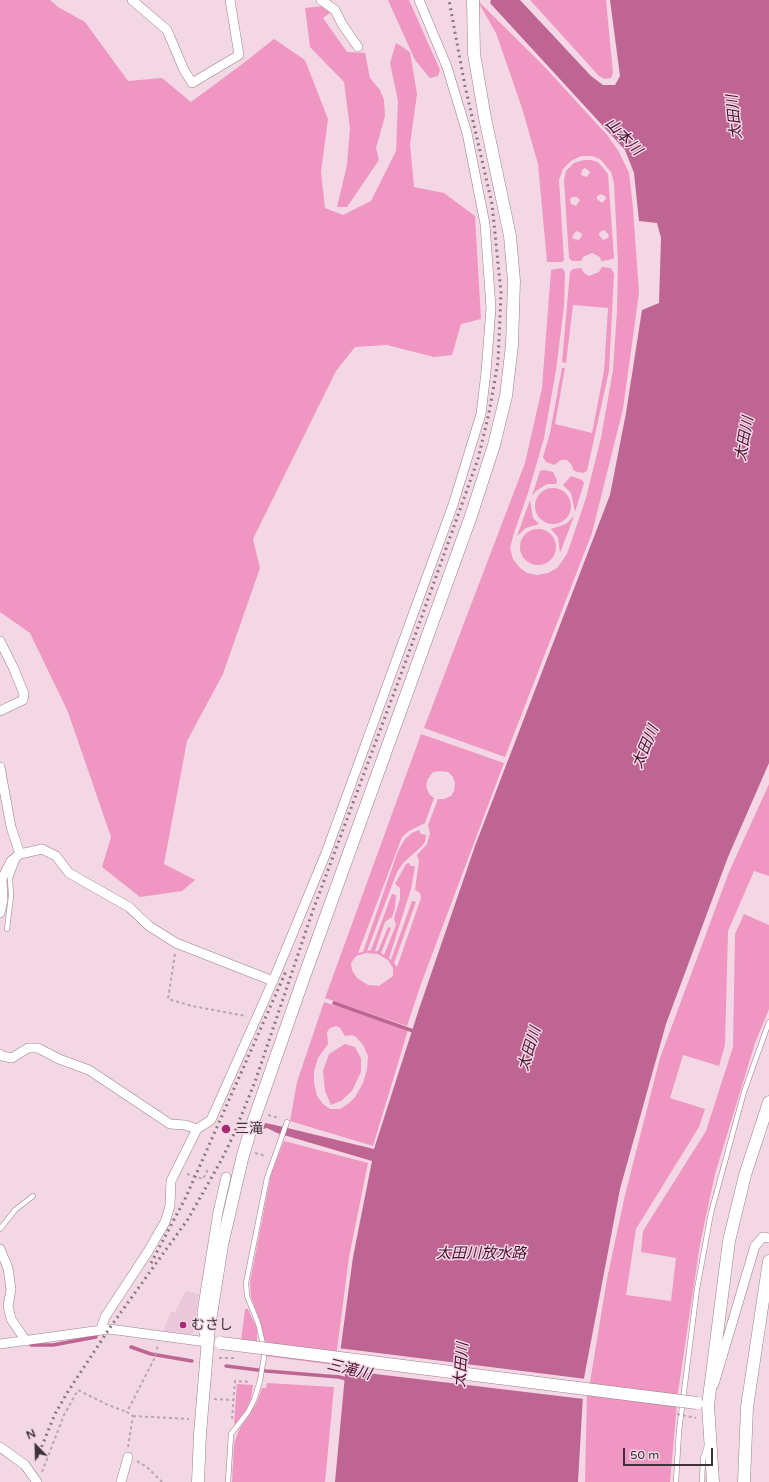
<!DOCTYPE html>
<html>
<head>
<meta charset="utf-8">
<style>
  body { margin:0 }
  #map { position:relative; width:769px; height:1482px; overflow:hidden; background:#f3d7e4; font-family:"Varela Round",sans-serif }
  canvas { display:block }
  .north { position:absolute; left:16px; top:1426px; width:40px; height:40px; -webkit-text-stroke:3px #f3d7e4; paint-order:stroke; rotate:337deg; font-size:11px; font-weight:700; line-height:16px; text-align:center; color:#3d3237 }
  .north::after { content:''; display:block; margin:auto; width:14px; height:18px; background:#3d3237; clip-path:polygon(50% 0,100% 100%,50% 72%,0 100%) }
  .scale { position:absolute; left:623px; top:1448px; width:90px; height:18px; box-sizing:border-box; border:2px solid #3d3237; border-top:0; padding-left:5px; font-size:12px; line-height:14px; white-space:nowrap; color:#3d3237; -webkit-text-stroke:3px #f3d7e4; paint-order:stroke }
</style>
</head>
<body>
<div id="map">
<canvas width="769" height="1482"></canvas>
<div class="north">N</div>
<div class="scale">50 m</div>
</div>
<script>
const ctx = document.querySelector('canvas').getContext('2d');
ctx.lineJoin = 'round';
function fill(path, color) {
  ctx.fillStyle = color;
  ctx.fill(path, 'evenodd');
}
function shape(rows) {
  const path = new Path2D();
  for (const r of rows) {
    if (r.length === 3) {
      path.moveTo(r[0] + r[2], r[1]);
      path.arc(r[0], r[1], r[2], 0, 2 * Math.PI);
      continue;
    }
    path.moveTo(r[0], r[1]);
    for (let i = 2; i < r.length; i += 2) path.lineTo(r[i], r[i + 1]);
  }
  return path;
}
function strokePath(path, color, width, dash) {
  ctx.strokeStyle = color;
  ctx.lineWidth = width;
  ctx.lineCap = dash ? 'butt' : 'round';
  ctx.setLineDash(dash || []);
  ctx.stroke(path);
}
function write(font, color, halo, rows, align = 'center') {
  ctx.font = font + ' "Varela Round","Noto Sans JP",sans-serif';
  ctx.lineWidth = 3;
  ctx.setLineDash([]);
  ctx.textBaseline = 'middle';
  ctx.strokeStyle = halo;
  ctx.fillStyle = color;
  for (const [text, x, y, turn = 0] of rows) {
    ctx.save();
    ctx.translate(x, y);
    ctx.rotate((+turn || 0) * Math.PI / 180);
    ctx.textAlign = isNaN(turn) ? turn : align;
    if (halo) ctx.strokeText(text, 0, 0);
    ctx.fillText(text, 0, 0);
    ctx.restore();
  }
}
fill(shape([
  [186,1291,199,1294,194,1332,192,1334,163,1331,171,1312,175,1312]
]), '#eac8d9');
fill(shape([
  [0,0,50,0,58,7,85,22,128,81,162,78,191,102,241,65,274,39,305,60,328,119,321,172,325,208,343,215,371,201,396,151,398,101,390,63,396,43,410,52,417,94,410,144,414,187,444,193,475,216,481,319,461,324,452,355,434,357,387,345,355,347,336,371,253,539,260,568,223,674,187,741,164,864,195,880,182,891,140,897,102,867,111,837,68,712,30,633,0,612],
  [388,0,409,0,440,70,438,76,430,78,415,60],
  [477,0,542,64,608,136,619,152,629,173,633,208,639,293,623,409,592,533,505,757,424,728,525,463,542,388,551,270,562,268,565,272,564,306,556,370,544,438,529,490,513,536,510,548,513,559,519,567,527,573,537,575,548,573,557,568,567,554,586,498,601,438,613,370,617,310,618,262,614,183,611,172,600,159,592,156,581,156,571,161,563,169,559,180,564,260,562,262,547,262,538,164,522,108,496,33],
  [530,0,606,0,613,73,611,78,605,79,599,76],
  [323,6,330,13,323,18,347,52,365,53,370,78,380,90,384,100,385,116,376,148,379,160,347,207,337,207,347,165,350,128,344,82,310,47,305,8],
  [584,160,591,160,598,162,608,174,614,258,609,260,601,261,600,257,592,253,583,257,581,261,572,261,569,258,564,180,566,171,574,163],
  [585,168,590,172,587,177,581,175,582,170],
  [601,194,605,196,606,199,602,203,597,199,597,196],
  [572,197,577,197,580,200,576,206,571,204,570,199],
  [604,230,609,235,608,238,603,240,599,235,600,232],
  [576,231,581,233,582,236,579,240,574,239,572,237],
  [602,267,611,268,614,274,609,371,587,471,583,473,574,471,571,464,567,460,561,460,554,465,546,462,543,457,550,433,562,368,565,368,555,424,592,433,604,371,608,308,573,305,566,363,562,362,570,272,573,269,581,268,584,273,589,276,599,272],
  [544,470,553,472,557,480,556,484,547,484,536,491,532,496,540,471],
  [571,476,582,480,584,483,575,512,571,493,563,485],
  [553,506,18],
  [530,500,533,518,539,524,526,528,517,536],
  [574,516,560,553,558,537,551,529,566,524],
  [538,547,18],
  [421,734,504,763,421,984,407,1026,325,998],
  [440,771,448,772,453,777,455,783,454,791,451,796,444,799,438,799,428,825,430,833,427,844,417,855,419,861,415,890,420,893,421,898,397,967,394,963,416,902,412,901,391,960,389,958,411,889,415,866,411,866,409,863,406,864,395,884,400,888,400,899,394,918,396,925,384,955,381,953,391,928,388,927,378,951,375,951,385,922,392,917,395,908,396,895,392,894,371,950,367,951,397,872,404,862,421,847,425,842,426,835,421,834,419,830,412,833,405,839,398,851,363,952,358,953,402,837,409,831,425,823,434,798,429,794,426,786,428,779,433,772],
  [366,953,378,954,388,960,393,968,393,976,379,986,368,985,357,978,352,970,351,963,356,956],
  [769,784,769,876,754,871,728,931,725,1045,719,1066,683,1055,670,1098,705,1109,699,1127,636,1229,626,1295,671,1301,676,1258,641,1252,643,1231,706,1131,733,1047,735,934,744,914,769,925,769,1009,755,1043,715,1174,700,1244,677,1399,589,1388,607,1279,625,1195,660,1058,729,872],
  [324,1002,408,1030,373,1146,290,1121,297,1082],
  [336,1026,340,1028,345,1036,352,1035,356,1037,363,1045,368,1056,367,1069,363,1083,355,1097,349,1103,340,1109,330,1109,323,1104,317,1096,314,1083,314,1071,318,1058,328,1044,327,1032,330,1028],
  [345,1044,355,1047,357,1051,361,1058,361,1072,352,1091,341,1101,331,1105,325,1091,323,1071,329,1054],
  [284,1141,368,1163,349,1257,335,1365,265,1356,265,1344,260,1321,251,1297,250,1282,271,1174],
  [245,1309,248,1309,257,1329,257,1352,240,1349],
  [267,1383,334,1387,325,1482,232,1482,234,1443,240,1428,256,1404,262,1388,266,1388],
  [237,1384,253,1385,251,1399,246,1411,236,1424,234,1423],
  [587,1392,677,1403,670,1482,585,1482]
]), '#ef96c3');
fill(shape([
  [491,0,520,0,591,76,603,85,615,85,620,76,610,0,769,0,769,763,728,857,666,1024,620,1189,584,1378,578,1482,335,1482,345,1375,340,1353,353,1257,372,1161,277,1133,267,1128,263,1129,265,1123,275,1125,374,1149,419,1009,475,846,610,495,626,413,642,310,659,303,661,238,657,223,639,221,634,173,625,150,490,3]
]), '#bf6594');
fill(shape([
  [338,1348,586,1379,584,1399,342,1370,338,1353]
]), '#f3d7e4');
strokePath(shape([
  [334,1003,416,1032],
  [31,1345,53,1345,96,1337],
  [131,1347,151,1354,192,1361],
  [226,1366,266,1371,339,1377,350,1380]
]), '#bf6594', 3.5);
const service = shape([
  [7,929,11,896,10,878,18,857],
  [0,1229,15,1210,33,1196],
  [228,1482,231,1434,248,1412,254,1400,260,1381,264,1357,263,1344,258,1323,247,1296,246,1283,267,1178,287,1122],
  [676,1482,679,1431,697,1289,711,1213,744,1092,769,1022],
  [702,1482,703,1458,707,1446]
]);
const minor = shape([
  [132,0,167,30,184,70,192,83,239,55,230,0],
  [321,0,335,10,342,24,358,47],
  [0,641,14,669,24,694,23,700,0,711],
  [0,767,11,827,20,854],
  [0,913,3,900,2,879,11,861,20,854,42,849,56,856,69,873,129,907,149,926,176,943,273,981],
  [0,1054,2,1056,12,1058,28,1048,38,1048,59,1059,89,1070,170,1124,185,1125,197,1129],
  [0,1249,8,1268,11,1290,8,1306,11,1319,26,1341],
  [101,1329,105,1317,149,1250,165,1222,170,1206,171,1181,197,1129,211,1120,273,981,326,853,346,798,453,505,481,414,486,372,491,308,485,224,467,133,447,67,419,0],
  [0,1344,109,1329,207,1342,202,1326,202,1312,218,1212,226,1177],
  [714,1384,755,1246,763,1237,769,1238],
  [0,1447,25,1465,37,1482],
  [121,1482,128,1457]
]);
const tertiary = shape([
  [198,1482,200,1434,209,1327,222,1245,242,1159,251,1128,304,977,471,516,494,445,506,396,512,345,514,281,510,236,485,118,474,54,473,0],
  [713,1482,708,1405,729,1241,745,1175,769,1102],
  [744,1482,747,1407,769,1261]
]);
strokePath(service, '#99808b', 5.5);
strokePath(minor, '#99808b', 10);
strokePath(tertiary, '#99808b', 13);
strokePath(shape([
  [175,954,168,999,192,1006,246,1016],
  [268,1115,280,1118],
  [255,1153,266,1156],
  [187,1174,203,1179,208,1169],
  [214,1399,233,1400],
  [133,1416,189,1419],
  [232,1419,235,1381,251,1382],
  [128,1447,133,1416,127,1412,155,1357,158,1345],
  [137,1461,147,1467,162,1482],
  [42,1472,64,1415,78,1390,108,1405,127,1412]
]), '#bba4af', 2, [3, 3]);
strokePath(service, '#fff', 4.5);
strokePath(minor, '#fff', 9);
strokePath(tertiary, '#fff', 12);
strokePath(shape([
  [151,1263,186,1197,287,969],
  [37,1458,55,1414,67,1393,109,1329,188,1219,222,1159,234,1134,256,1079,312,913,407,658,478,459,489,413,498,362,501,293,492,204,465,86,449,0]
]), '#89777f', 3, [2, 4]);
const tertiaryBridge = shape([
  [221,1343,697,1403]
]);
strokePath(tertiaryBridge, '#99808b', 13, []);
strokePath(shape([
  [219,1358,235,1358],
  [677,1414,696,1418]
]), '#bba4af', 2, [3, 3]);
strokePath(tertiaryBridge, '#fff', 12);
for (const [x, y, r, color] of [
  [226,1129,5,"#a92876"],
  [183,1325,4,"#a92876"]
]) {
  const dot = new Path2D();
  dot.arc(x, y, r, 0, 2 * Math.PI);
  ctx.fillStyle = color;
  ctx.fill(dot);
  strokePath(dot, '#f3d7e4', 1.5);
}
write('14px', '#3d3237', '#f3d7e4', [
  ["三滝",235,1129],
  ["むさし",191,1325]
], 'left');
write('italic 15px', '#490f31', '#f3d7e4', [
  ["太田川",735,117,-96],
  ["山本川",623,137,46],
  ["太田川",745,439,-80],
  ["太田川",646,747,-67],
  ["太田川",530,1049,-73],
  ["太田川放水路",481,1254],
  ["太田川",462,1365,-86],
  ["三滝川",349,1370,14]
]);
</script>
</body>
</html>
